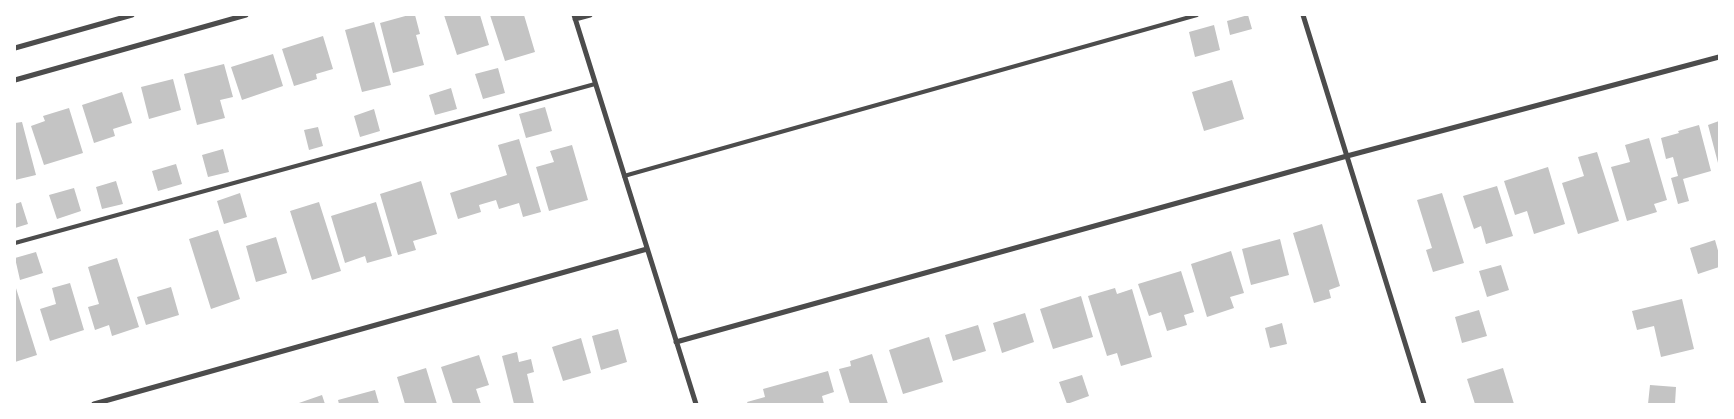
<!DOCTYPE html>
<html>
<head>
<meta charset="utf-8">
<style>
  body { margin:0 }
  #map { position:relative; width:1734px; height:419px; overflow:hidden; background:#fff; font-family:"Noto Sans",sans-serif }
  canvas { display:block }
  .frame { position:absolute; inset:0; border:16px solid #fff; pointer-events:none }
</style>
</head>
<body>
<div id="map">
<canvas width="1734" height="419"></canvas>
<div class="frame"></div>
</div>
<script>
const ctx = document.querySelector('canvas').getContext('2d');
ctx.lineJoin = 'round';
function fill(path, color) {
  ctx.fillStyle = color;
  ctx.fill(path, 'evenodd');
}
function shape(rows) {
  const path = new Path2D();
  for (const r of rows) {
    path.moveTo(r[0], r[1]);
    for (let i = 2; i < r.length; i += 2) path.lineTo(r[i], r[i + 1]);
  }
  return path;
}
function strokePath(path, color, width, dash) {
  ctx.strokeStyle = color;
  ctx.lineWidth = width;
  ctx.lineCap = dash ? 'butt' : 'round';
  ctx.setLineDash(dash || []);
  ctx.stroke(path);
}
fill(shape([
  [409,15,415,15,420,34,416,35,424,65,393,73,380,23],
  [444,15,480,15,489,45,457,55],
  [490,15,524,15,535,52,505,61],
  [1248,15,1252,29,1230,35,1227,21],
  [374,22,391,85,362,92,345,30],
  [1214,25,1220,50,1195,57,1189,32],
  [323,36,333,69,316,74,317,79,294,86,282,49],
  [273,54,283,86,242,100,231,67],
  [224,64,233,97,220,100,225,118,197,125,184,74],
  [498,68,505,93,483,99,475,74],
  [173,79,181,110,149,119,141,87],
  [1232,80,1244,119,1204,131,1192,92],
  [451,88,457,109,435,115,429,95],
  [122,92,132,123,113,129,115,136,94,143,82,105],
  [545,107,552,131,526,138,519,114],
  [69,108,83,153,44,165,31,126,45,121,43,116],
  [374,109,380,131,360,137,354,116],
  [1719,121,1719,163,1718,163,1708,125],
  [22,122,36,175,15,180,15,123],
  [1699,125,1711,171,1683,179,1689,201,1678,204,1671,178,1678,176,1673,157,1666,159,1661,138,1679,133,1678,131],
  [318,127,323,146,309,150,304,130],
  [1649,138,1667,200,1654,204,1657,212,1627,221,1611,167,1630,162,1625,145],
  [519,139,541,212,523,217,519,203,499,209,496,200,479,205,481,212,458,219,450,193,507,175,498,145],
  [572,145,588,200,549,211,536,167,554,162,550,151],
  [223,149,229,172,208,177,202,155],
  [1597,152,1619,221,1578,234,1562,183,1584,176,1578,157],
  [176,164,182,184,158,191,152,171],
  [1548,167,1565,224,1534,234,1527,211,1515,215,1504,181],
  [116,181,123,204,102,209,96,187],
  [421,181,437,234,413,241,416,250,398,255,380,194],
  [1497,186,1513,236,1486,244,1481,226,1474,229,1463,196],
  [74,188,81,211,57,219,49,195],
  [240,193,247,217,224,224,217,201],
  [1442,193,1464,263,1433,272,1426,250,1432,248,1417,200],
  [21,202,28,224,15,228,15,204],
  [319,202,341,271,312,280,290,211],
  [376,202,392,256,367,263,365,256,345,263,331,216],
  [1322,224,1340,286,1329,290,1331,298,1314,303,1293,233],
  [218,230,240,299,211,309,189,239],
  [276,237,287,273,256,282,246,246],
  [1280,239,1289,275,1251,285,1242,249],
  [1715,240,1719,254,1719,267,1698,274,1690,248],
  [1231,251,1244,293,1230,297,1234,308,1207,317,1191,264],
  [36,252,43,273,20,280,15,258],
  [117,258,139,327,112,336,109,325,95,330,88,307,99,304,88,267],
  [1501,265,1509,290,1487,297,1479,271],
  [1181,271,1194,312,1184,315,1187,325,1167,331,1161,312,1149,316,1138,284],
  [70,283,84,330,50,341,40,309,56,304,52,288],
  [15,285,37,355,15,362],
  [171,287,179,315,146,325,137,297],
  [1115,288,1117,294,1132,289,1152,357,1121,366,1117,353,1107,356,1088,296],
  [1081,296,1093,337,1053,349,1040,309],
  [1682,299,1694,349,1661,357,1654,326,1637,330,1632,311],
  [1479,310,1487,336,1462,343,1455,317],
  [1025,313,1034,342,1002,353,993,323],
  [1282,323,1287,344,1270,348,1265,328],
  [978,325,986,351,953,361,945,335],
  [618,329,627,362,601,370,592,336],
  [929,337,943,382,903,394,889,350],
  [581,338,591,373,563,381,552,347],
  [517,352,519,362,531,359,534,372,527,374,534,404,514,404,502,356],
  [872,354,888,404,850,404,839,369,851,366,850,361],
  [479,355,489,385,476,389,481,404,453,404,441,367],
  [426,368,437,404,405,404,397,377],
  [1503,368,1514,404,1475,404,1467,379],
  [828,371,834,392,822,396,824,404,748,404,747,402,765,397,763,389],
  [1082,375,1089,396,1067,404,1059,382],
  [1650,385,1676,387,1675,404,1648,404],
  [375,390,379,404,339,404,338,400],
  [322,395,325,404,296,404]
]), '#c4c4c4');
strokePath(shape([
  [624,176,1197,15],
  [15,243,595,84]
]), '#4c4c4c', 4);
strokePath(shape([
  [574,15,696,404],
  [1303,15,1424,404],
  [575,19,590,15],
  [15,48,132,15],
  [15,80,246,15],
  [676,342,1347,156,1719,57],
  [94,404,647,249]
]), '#4c4c4c', 5);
</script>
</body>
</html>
